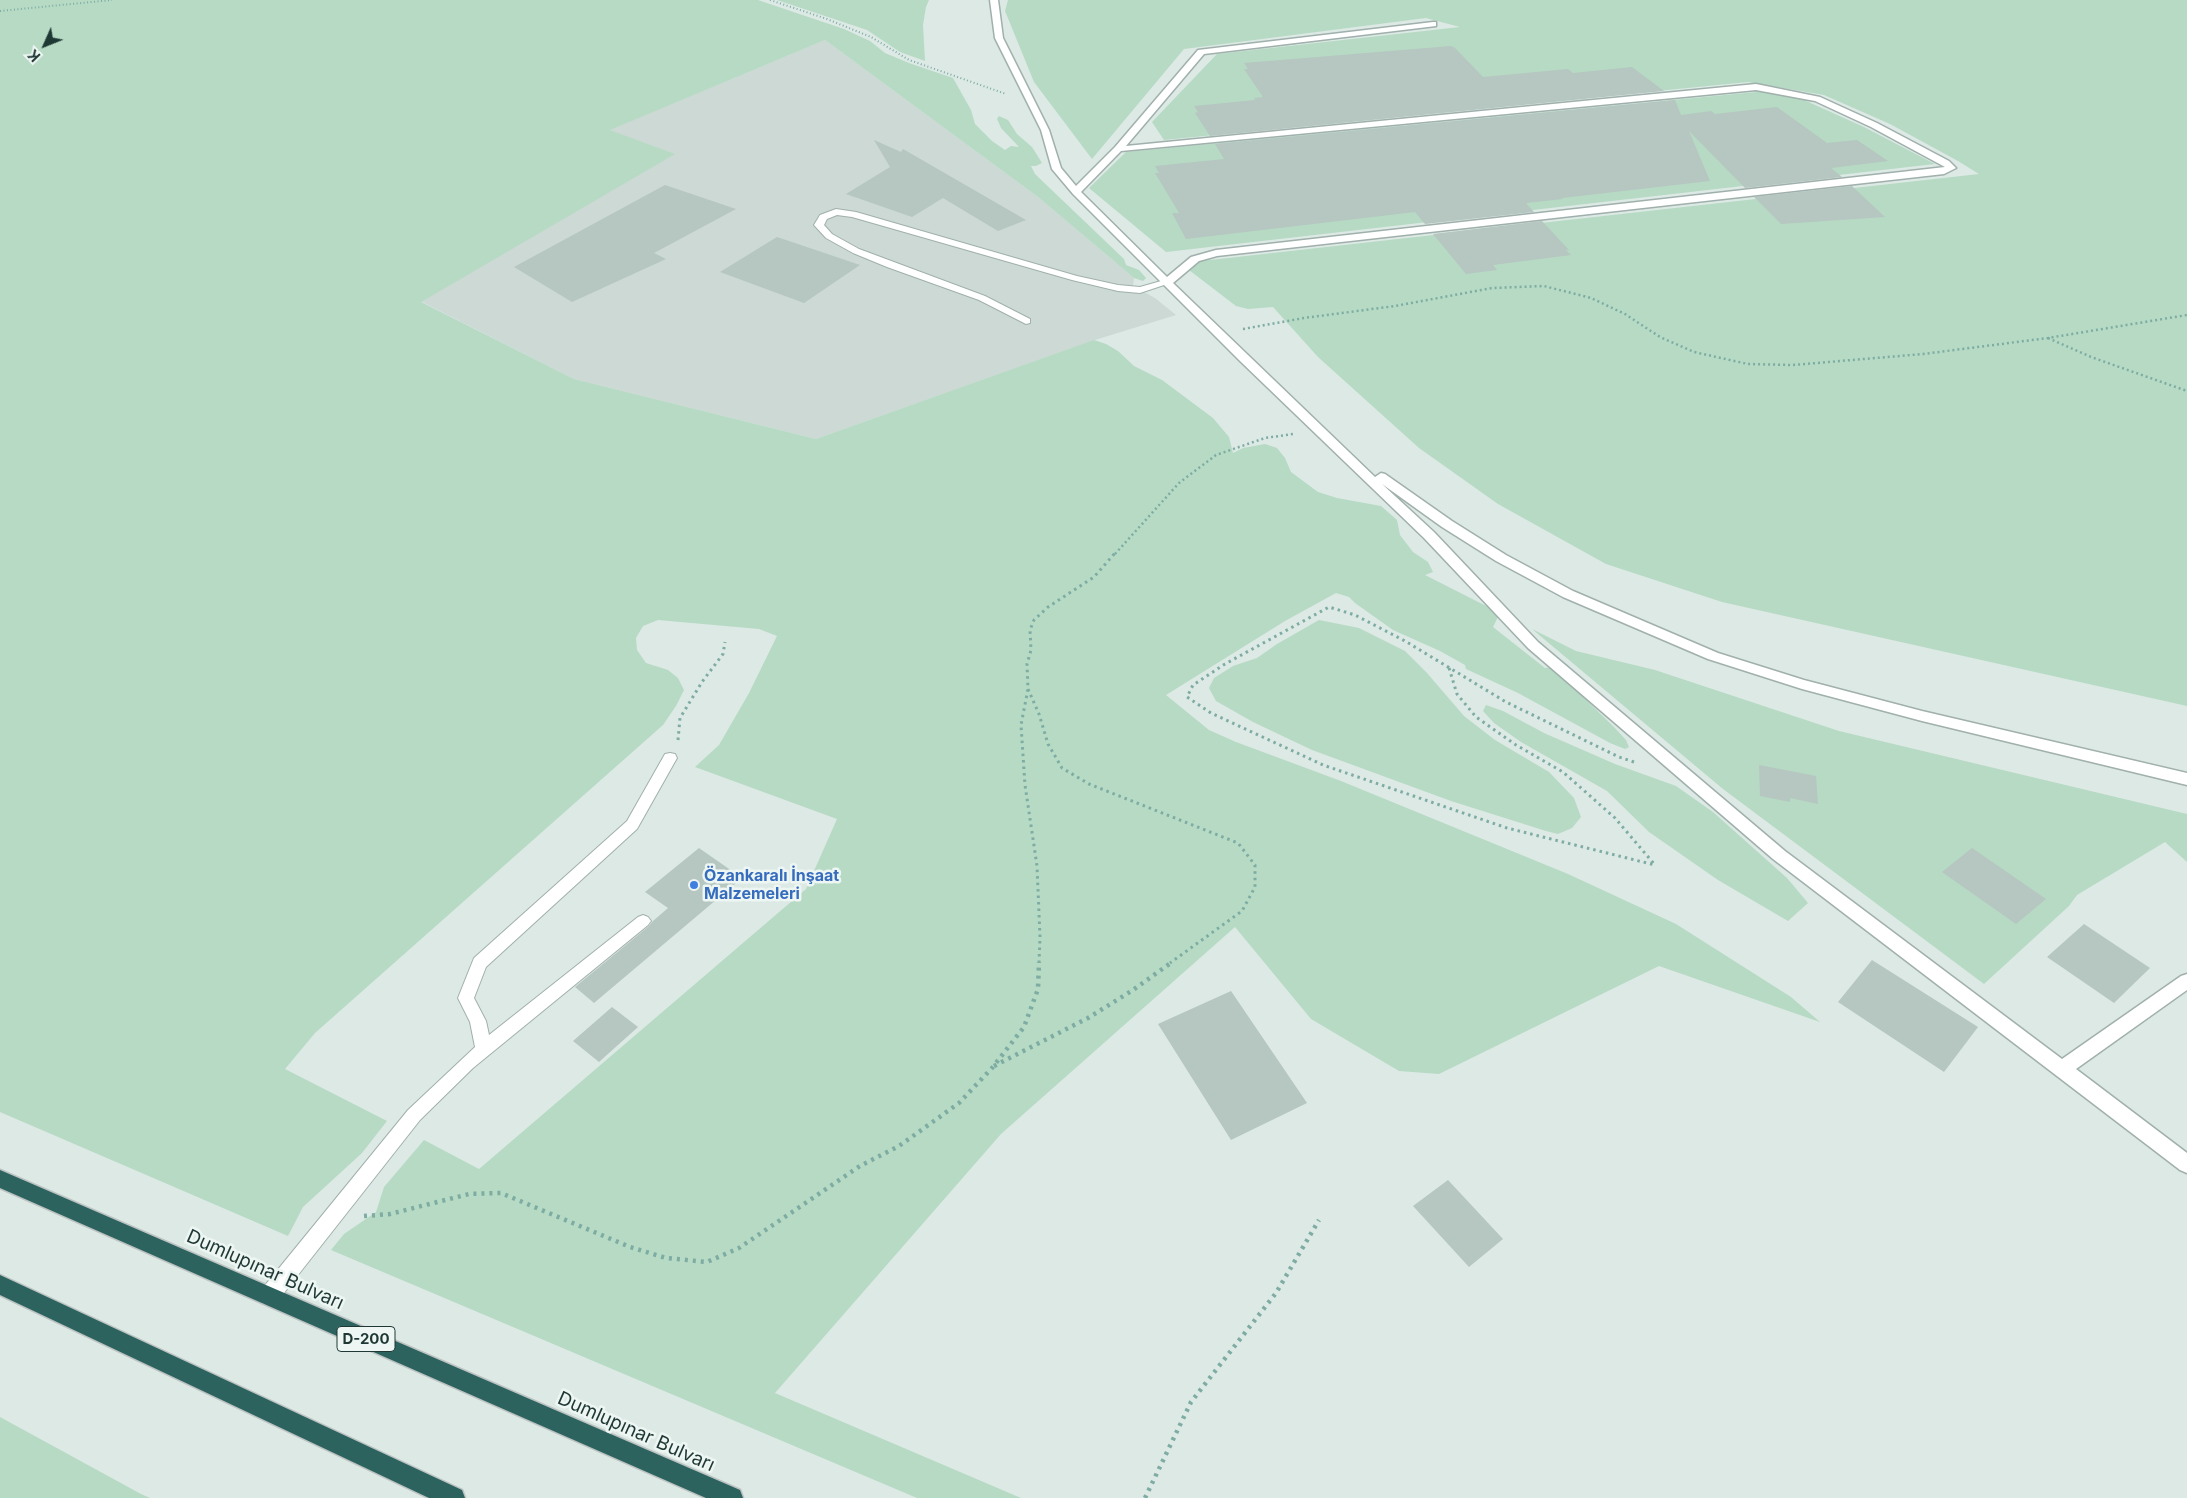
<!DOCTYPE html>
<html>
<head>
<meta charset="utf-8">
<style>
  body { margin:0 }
  #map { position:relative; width:2187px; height:1498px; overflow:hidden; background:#dde9e5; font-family:Inter,sans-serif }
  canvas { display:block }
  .north { position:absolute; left:20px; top:20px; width:50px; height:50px; -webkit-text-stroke:4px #edf6f3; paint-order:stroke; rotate:226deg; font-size:14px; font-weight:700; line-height:20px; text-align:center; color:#1f3834 }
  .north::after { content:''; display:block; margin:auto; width:18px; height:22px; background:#1f3834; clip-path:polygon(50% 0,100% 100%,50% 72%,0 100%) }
</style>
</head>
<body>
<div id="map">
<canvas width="2187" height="1498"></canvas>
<div class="north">K</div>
</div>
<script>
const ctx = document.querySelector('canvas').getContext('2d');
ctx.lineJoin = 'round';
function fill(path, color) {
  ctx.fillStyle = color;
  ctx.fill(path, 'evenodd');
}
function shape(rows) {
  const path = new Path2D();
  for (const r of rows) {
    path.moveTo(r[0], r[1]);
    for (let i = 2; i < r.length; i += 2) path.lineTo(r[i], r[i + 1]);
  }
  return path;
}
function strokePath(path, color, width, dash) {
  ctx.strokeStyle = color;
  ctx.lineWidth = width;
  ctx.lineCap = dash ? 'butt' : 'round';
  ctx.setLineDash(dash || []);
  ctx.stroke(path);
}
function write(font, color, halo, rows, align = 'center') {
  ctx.font = font + ' Inter,sans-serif';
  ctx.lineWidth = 5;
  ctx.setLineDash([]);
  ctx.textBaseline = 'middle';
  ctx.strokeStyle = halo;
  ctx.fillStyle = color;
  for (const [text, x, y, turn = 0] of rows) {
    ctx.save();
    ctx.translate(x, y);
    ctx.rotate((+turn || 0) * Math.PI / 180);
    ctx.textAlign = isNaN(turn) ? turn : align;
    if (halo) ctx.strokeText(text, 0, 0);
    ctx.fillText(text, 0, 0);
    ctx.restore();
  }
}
fill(shape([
  [825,40,1038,197,1134,278,1133,286,1155,298,1176,315,1095,340,816,439,574,379,420,301,674,154,609,130]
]), '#ccd9d4');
fill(shape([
  [0,0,758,0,844,29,870,41,885,53,909,63,953,78,971,110,975,124,992,141,1005,150,1011,146,1019,147,1001,128,997,119,999,116,1008,120,1017,134,1032,147,1042,163,1036,166,1031,166,1035,174,1124,259,1126,265,1139,270,1146,278,1143,281,1134,278,1038,197,825,40,610,130,675,154,421,302,574,379,816,439,1094,340,1106,344,1118,351,1134,366,1162,380,1213,418,1229,437,1233,453,1243,448,1265,444,1277,448,1285,458,1291,472,1318,492,1337,498,1381,506,1397,520,1400,535,1413,552,1428,562,1433,572,1425,575,1500,613,1493,627,1545,668,1552,667,1614,727,1626,740,1629,747,1625,749,1610,743,1518,693,1466,669,1465,665,1440,651,1393,630,1355,603,1349,597,1336,593,1285,621,1166,695,1209,730,1236,742,1341,781,1568,874,1676,924,1791,997,1820,1022,1659,966,1439,1074,1399,1071,1311,1019,1235,927,1001,1134,775,1393,1021,1498,917,1498,331,1250,344,1234,376,1212,384,1187,424,1140,479,1169,806,889,837,819,695,767,719,745,749,693,777,636,759,629,658,620,643,626,636,638,637,650,646,663,668,670,678,678,684,690,676,706,663,725,315,1033,285,1069,387,1121,362,1153,303,1207,288,1236,0,1112],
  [777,0,929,0,926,7,923,25,925,61,900,52,867,30],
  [1008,0,2187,0,2187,706,1722,602,1606,564,1498,504,1419,448,1318,357,1273,307,1248,309,1236,306,1189,270,1199,261,1219,259,1979,174,1958,161,1890,124,1824,95,1748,82,1164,140,1152,122,1217,54,1460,27,1426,18,1184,49,1092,159,1034,82,1005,11],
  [1767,91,1804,100,1864,127,1935,164,1166,252,1089,188,1126,152],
  [1319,620,1359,628,1405,651,1427,673,1464,716,1495,740,1549,772,1574,798,1581,817,1572,828,1558,834,1546,831,1451,801,1312,750,1253,722,1216,701,1209,688,1214,678,1233,666,1257,658,1277,644],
  [1532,629,1576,651,1655,670,1839,731,2187,814,2187,862,2165,842,2077,895,2069,906,1984,984,1723,789],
  [1486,705,1503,711,1544,733,1615,764,1676,786,1713,812,1787,878,1808,903,1788,921,1718,880,1649,832,1607,791,1521,742,1494,723,1483,711],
  [0,1417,141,1494,150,1498,0,1498]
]), '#b6dac4');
fill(shape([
  [1451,46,1455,48,1483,77,1568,69,1573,73,1632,67,1664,91,1210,136,1195,113,1198,112,1194,106,1255,100,1254,98,1263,97,1244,69,1248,69,1244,63],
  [1675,100,1681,115,1711,111,1715,114,1777,107,1827,143,1857,140,1888,161,1831,168,1842,177,1745,188,1689,131,1710,181,1562,198,1563,199,1526,203,1534,212,1425,224,1415,212,1186,239,1172,213,1179,213,1155,173,1159,173,1155,166,1224,159,1215,144],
  [874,140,901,152,903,149,1026,220,998,231,943,198,912,217,846,194,890,167],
  [665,185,736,209,654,253,666,259,572,302,514,267],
  [1852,186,1885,217,1781,224,1754,197],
  [1542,221,1569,250,1566,250,1571,255,1493,265,1497,270,1466,274,1433,234],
  [777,237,860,265,804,303,720,272],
  [1759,765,1816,776,1818,804,1790,798,1790,802,1760,796],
  [699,848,742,878,594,1003,575,987,649,926,653,921,668,908,645,892],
  [1972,848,2046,899,2016,924,1942,872],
  [2084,924,2150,968,2114,1003,2047,957],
  [1872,960,1978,1027,1944,1072,1838,1002],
  [1231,991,1307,1103,1231,1140,1158,1024],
  [612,1007,638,1027,599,1062,573,1041],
  [1448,1180,1503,1239,1469,1267,1413,1206]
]), '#b6c6c1');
const lane = shape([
  [836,209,856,212,1077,276,1118,285,1140,287,1168,279,1173,282,1140,293,1118,291,1072,280,852,217,837,215,827,219,824,225,832,234,859,249,985,296,1030,319,1030,323,1026,324,979,300,887,267,853,253,826,238,814,225,820,215,836,209],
  [670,753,675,754,677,758,637,829,486,967,474,998,486,1021,489,1035,638,917,643,915,648,917,651,921,648,925,473,1068,420,1120,276,1303,269,1305,262,1303,260,1296,262,1289,408,1110,475,1047,470,1022,458,998,474,958,627,821,665,754,670,753]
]);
const street = shape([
  [990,0,998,0,1003,38,1049,130,1061,168,1076,186,1115,147,1198,50,1433,22,1436,22,1436,26,1204,54,1126,146,1756,84,1820,97,1877,123,1949,161,1956,168,1944,174,1217,256,1199,261,1173,283,1375,477,1381,473,1385,474,1452,521,1506,555,1573,591,1718,653,1804,680,1922,711,2187,773,2187,785,1922,721,1802,689,1708,659,1563,597,1496,561,1442,527,1382,484,1434,532,1538,642,1785,851,2062,1059,2181,976,2187,974,2187,990,2076,1069,2187,1153,2187,1173,2180,1170,1773,859,1528,648,1424,538,1240,361,1073,194,1052,169,1041,130,995,38,990,0],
  [1756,90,1815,101,1871,127,1945,167,1216,250,1191,257,1167,277,1081,192,1121,151,1756,90]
]);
const highway = shape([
  [0,1170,740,1490,743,1498,706,1498,0,1188,0,1170],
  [0,1275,462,1490,465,1498,429,1498,0,1295,0,1275]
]);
strokePath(lane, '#a0b0ac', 2);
strokePath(street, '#a0b0ac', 3);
strokePath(highway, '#bcc3c2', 3);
strokePath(shape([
  [770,0,827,19,871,37,909,60,1006,94],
  [0,11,112,0]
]), '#7eaca3', 2, [1, 2.5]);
strokePath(shape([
  [1243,329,1304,318,1395,306,1492,288,1544,286,1591,298,1625,314,1660,337,1694,352,1748,364,1793,365,1923,354,2048,338,2187,315],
  [2048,338,2091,357,2187,391],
  [1115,554,1179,483,1216,455,1265,438,1293,434]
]), '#7eaca3', 2.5, [2, 3]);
strokePath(shape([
  [1449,668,1457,694,1476,717,1516,745,1563,772,1615,818,1655,865],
  [1028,689,1039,714,1048,744,1062,768,1089,784,1238,843,1255,865,1255,887,1242,911,1170,963],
  [678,740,680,718,702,682,723,654,725,642],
  [1634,762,1619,757,1506,702,1405,641,1355,615,1329,607,1225,664,1193,685,1187,697,1211,713,1323,765,1507,828,1655,865],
  [1039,963,1040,937,1037,866,1025,785,1021,725,1028,689,1027,664,1031,650,1030,630,1034,620,1048,607,1094,577,1116,552]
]), '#7eaca3', 3, [2.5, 4]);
strokePath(shape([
  [994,1066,1088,1018,1133,990,1172,962],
  [364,1216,390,1214,469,1194,501,1193,630,1247,666,1258,707,1262,739,1248,860,1166,899,1146,959,1103,992,1068,1024,1027,1038,989,1039,962],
  [1145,1498,1191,1402,1276,1293,1319,1220]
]), '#7eaca3', 4.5, [3, 5]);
fill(lane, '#fff');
fill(street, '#fff');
fill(highway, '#2c635e');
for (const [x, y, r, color] of [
  [694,885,5,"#3f7fe0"]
]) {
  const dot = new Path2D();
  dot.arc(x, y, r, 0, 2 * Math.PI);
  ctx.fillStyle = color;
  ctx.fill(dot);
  strokePath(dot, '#edf6f3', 2);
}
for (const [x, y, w] of [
  [366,1339,58]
]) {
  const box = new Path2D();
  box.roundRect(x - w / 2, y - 12.5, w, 25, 4);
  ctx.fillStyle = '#edf6f3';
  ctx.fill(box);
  strokePath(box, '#1f3834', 1);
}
write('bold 15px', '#1f3834', null, [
  ["D-200",366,1339]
]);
write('bold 16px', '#366cbe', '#edf6f3', [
  ["Özankaralı İnşaat",704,876],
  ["Malzemeleri",704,894]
], 'left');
write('19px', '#1f3834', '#edf6f3', [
  ["Dumlupınar Bulvarı",265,1270,24],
  ["Dumlupınar Bulvarı",636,1432,24]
]);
</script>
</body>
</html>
